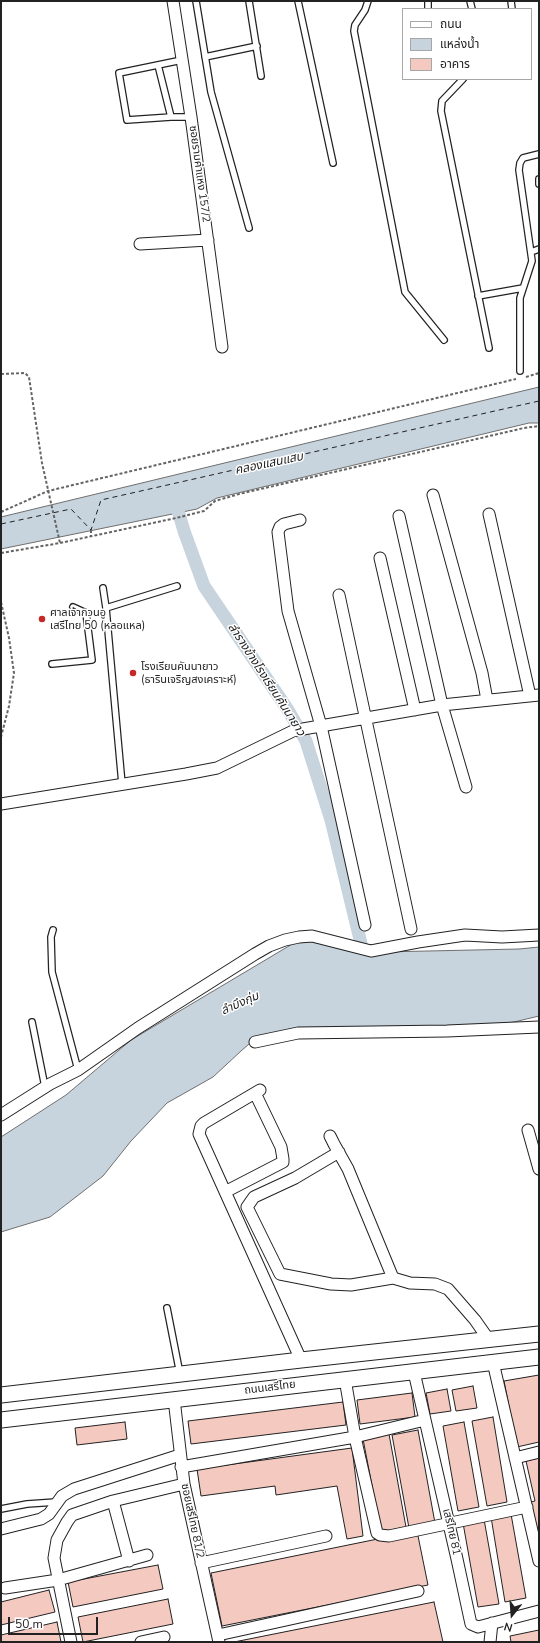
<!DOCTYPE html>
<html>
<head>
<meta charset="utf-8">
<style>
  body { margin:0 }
  #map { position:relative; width:540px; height:1643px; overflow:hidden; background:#fff; font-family:"Nunito Sans","Noto Sans Thai",sans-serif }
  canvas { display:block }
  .frame { position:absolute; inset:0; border:2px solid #222; pointer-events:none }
  .legend { position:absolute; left:402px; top:8px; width:130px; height:72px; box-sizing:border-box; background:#fff; border:1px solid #a7a7a7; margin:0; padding:5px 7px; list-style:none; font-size:12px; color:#222 }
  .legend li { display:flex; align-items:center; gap:8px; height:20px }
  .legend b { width:20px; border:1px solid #a7a7a7 }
  .north { position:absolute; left:492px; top:1595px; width:40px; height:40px; -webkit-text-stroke:3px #fff; paint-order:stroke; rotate:197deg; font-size:11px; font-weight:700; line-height:16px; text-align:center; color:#222 }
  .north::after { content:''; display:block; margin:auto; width:14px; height:18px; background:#222; clip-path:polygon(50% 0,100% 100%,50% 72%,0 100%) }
  .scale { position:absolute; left:8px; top:1617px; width:90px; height:18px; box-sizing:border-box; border:2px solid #222; border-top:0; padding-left:5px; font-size:12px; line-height:14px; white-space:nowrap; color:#222; -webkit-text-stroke:3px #fff; paint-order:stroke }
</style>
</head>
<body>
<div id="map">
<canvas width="540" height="1643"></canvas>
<div class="frame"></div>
<ul class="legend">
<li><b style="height:5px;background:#fff"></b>ถนน</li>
<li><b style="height:11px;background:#c7d3dd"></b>แหล่งน้ำ</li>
<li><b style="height:11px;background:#f3c9c0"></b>อาคาร</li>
</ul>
<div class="north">N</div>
<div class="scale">50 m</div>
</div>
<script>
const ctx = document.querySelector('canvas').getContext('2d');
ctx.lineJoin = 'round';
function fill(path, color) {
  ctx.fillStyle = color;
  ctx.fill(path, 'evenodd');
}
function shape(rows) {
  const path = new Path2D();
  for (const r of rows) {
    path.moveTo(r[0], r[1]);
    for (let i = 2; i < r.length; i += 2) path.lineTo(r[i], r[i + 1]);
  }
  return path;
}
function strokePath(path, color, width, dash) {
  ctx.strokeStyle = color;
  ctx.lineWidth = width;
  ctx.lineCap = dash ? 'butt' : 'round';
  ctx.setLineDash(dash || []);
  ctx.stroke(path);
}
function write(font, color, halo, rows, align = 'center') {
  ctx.font = font + ' "Nunito Sans","Noto Sans Thai",sans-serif';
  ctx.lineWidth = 3;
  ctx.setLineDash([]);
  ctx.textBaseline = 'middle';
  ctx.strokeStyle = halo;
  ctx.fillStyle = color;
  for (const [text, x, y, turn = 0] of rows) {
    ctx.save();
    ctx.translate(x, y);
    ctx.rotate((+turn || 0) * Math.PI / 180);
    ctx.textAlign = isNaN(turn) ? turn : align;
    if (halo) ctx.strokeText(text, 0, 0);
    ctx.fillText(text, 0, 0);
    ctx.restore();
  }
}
const water = shape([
  [539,387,539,423,529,423,217,498,197,509,1,549,1,517,539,387],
  [304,937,382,952,519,949,539,947,539,1016,514,1022,463,1029,256,1038,241,1051,213,1077,167,1103,131,1141,103,1176,50,1217,1,1232,1,1137,66,1095,131,1040,304,937]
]);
fill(water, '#c7d3dd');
strokePath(water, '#6f6f6f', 1);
strokePath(shape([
  [174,497,184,531,204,586,288,710,306,741,331,820,365,960]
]), '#c7d3dd', 13);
strokePath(shape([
  [1,524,71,509,91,530,101,500,539,401]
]), '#222', 1, [5, 4]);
const building = shape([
  [539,1375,539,1442,517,1447,504,1381,539,1375],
  [473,1386,477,1408,456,1411,452,1390,473,1386],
  [447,1389,451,1411,430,1414,426,1393,447,1389],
  [412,1393,415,1417,360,1424,357,1400,412,1393],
  [343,1402,346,1425,191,1444,188,1421,343,1402],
  [493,1417,507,1502,487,1506,472,1421,493,1417],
  [125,1422,127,1439,77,1445,75,1428,125,1422],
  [464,1422,479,1507,458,1511,443,1426,464,1422],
  [418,1430,435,1523,409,1528,392,1435,418,1430],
  [389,1434,406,1527,381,1532,363,1439,389,1434],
  [352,1448,363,1536,347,1539,337,1486,276,1495,275,1486,201,1496,197,1469,352,1448],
  [539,1458,539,1538,531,1502,535,1501,526,1461,539,1458],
  [511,1514,526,1598,505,1602,491,1517,511,1514],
  [484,1519,499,1604,478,1607,463,1523,484,1519],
  [417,1531,428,1585,222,1626,211,1573,417,1531],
  [158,1565,163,1589,73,1607,68,1582,158,1565],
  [49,1590,55,1612,1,1625,1,1602,49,1590],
  [168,1599,173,1624,83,1642,78,1617,168,1599],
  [434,1602,443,1642,234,1642,434,1602],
  [57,1622,61,1642,1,1642,1,1635,57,1622],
  [539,1630,539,1642,511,1642,510,1636,539,1630]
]);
fill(building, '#f3c9c0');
strokePath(building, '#222', 1);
const service = shape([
  [196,1,211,92,249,228],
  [249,1,261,76],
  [298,1,333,163],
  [368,1,365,10,355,25,354,31,405,292,444,340],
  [470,1,472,9],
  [511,1,512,9],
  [428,9,428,1],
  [205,57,257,46],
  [158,65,171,117,191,117],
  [463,79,442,101,441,111,489,348],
  [171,117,127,120,119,73,182,60],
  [539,179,539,184],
  [531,252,539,249],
  [478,296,523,288],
  [520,371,520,298,532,261,519,170,520,163,523,158,539,154],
  [103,588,106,608,122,784],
  [106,608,177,586],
  [52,664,92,660,86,613,73,607],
  [53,930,51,937,52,972,78,1070],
  [32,1022,45,1087],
  [167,1308,180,1374],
  [1,1509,27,1504,56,1502]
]);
const minor = shape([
  [173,1,191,117,222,347],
  [140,244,208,240],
  [433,495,482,673,487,700],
  [489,514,530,696],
  [399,516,442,705,466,787],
  [300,520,284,524,280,527,278,532,288,611,321,726,365,925],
  [380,558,415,710],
  [339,595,411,929],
  [1,804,186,774,217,768,293,731,303,729,442,705,539,695],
  [255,1042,298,1033,447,1031,539,1027],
  [260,1090,204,1123,201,1126,199,1134,301,1360],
  [1,1115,50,1084,78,1070,138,1028,255,954,269,946,285,940,299,937,312,936,371,951,418,942,465,935,502,937,539,935],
  [528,1130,539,1169],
  [330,1136,334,1144,348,1169,393,1278,410,1283,435,1284,448,1289,475,1320,489,1340],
  [339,1152,295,1178,254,1197,247,1207,280,1274,331,1284,351,1285,393,1278],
  [225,1192,283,1162,283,1159,281,1147,255,1093],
  [493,1362,539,1561],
  [414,1372,457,1559,471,1624,478,1627,539,1611],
  [345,1379,355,1437,377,1533,380,1535,389,1536,527,1507],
  [174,1399,184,1484,219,1642],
  [515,1458,539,1452],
  [181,1467,355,1437,425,1420],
  [113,1501,129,1561],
  [1,1529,41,1519,49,1514,62,1496,74,1489,180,1455],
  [201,1563,326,1536],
  [5,1588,58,1580,147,1555],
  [218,1635,418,1591],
  [71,1642,54,1558,57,1540,67,1522,72,1515,113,1501,184,1484],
  [141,1642,164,1637],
  [490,1642,492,1623]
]);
const secondary = shape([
  [1,1395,301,1360,539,1334],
  [1,1420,539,1357]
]);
strokePath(service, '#222', 8);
strokePath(minor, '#222', 13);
strokePath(secondary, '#222', 17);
strokePath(shape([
  [1,374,25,373,29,377,42,463,60,543],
  [526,377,539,373],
  [1,512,48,491,516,379],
  [91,530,91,537],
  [1,553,60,543,176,518,204,511,215,501,239,494,524,428,539,426],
  [1,602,9,638,14,673,9,706,1,737]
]), '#646464', 2, [3, 2]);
strokePath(service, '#fff', 5.5);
strokePath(minor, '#fff', 11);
strokePath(secondary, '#fff', 15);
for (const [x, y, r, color] of [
  [42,619,4,"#c62828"],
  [133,673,4,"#c62828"]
]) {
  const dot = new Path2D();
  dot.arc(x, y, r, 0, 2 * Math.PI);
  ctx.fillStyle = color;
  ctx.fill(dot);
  strokePath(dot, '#fff', 1.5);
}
write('11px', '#222', '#fff', [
  ["ซอยรามคำแหง 157/2",199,174,82],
  ["ถนนเสรีไทย",270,1388,-7],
  ["ซอยเสรีไทย 81/2",192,1521,78],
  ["เสรีไทย 81",451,1532,77]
]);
write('11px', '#222', '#fff', [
  ["ศาลเจ้ากวนอู",50,613],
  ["เสรีไทย 50 (หลอแหล)",50,626],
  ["โรงเรียนคันนายาว",141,667],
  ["(ธารินเจริญสงเคราะห์)",141,680]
], 'left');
write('italic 12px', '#222', '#fff', [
  ["คลองแสนแสบ",269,464,-12],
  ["ลำรางข้างโรงเรียนคันนายาว",266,680,57],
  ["ลำบึงกุ่ม",240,1004,-24]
]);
</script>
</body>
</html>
